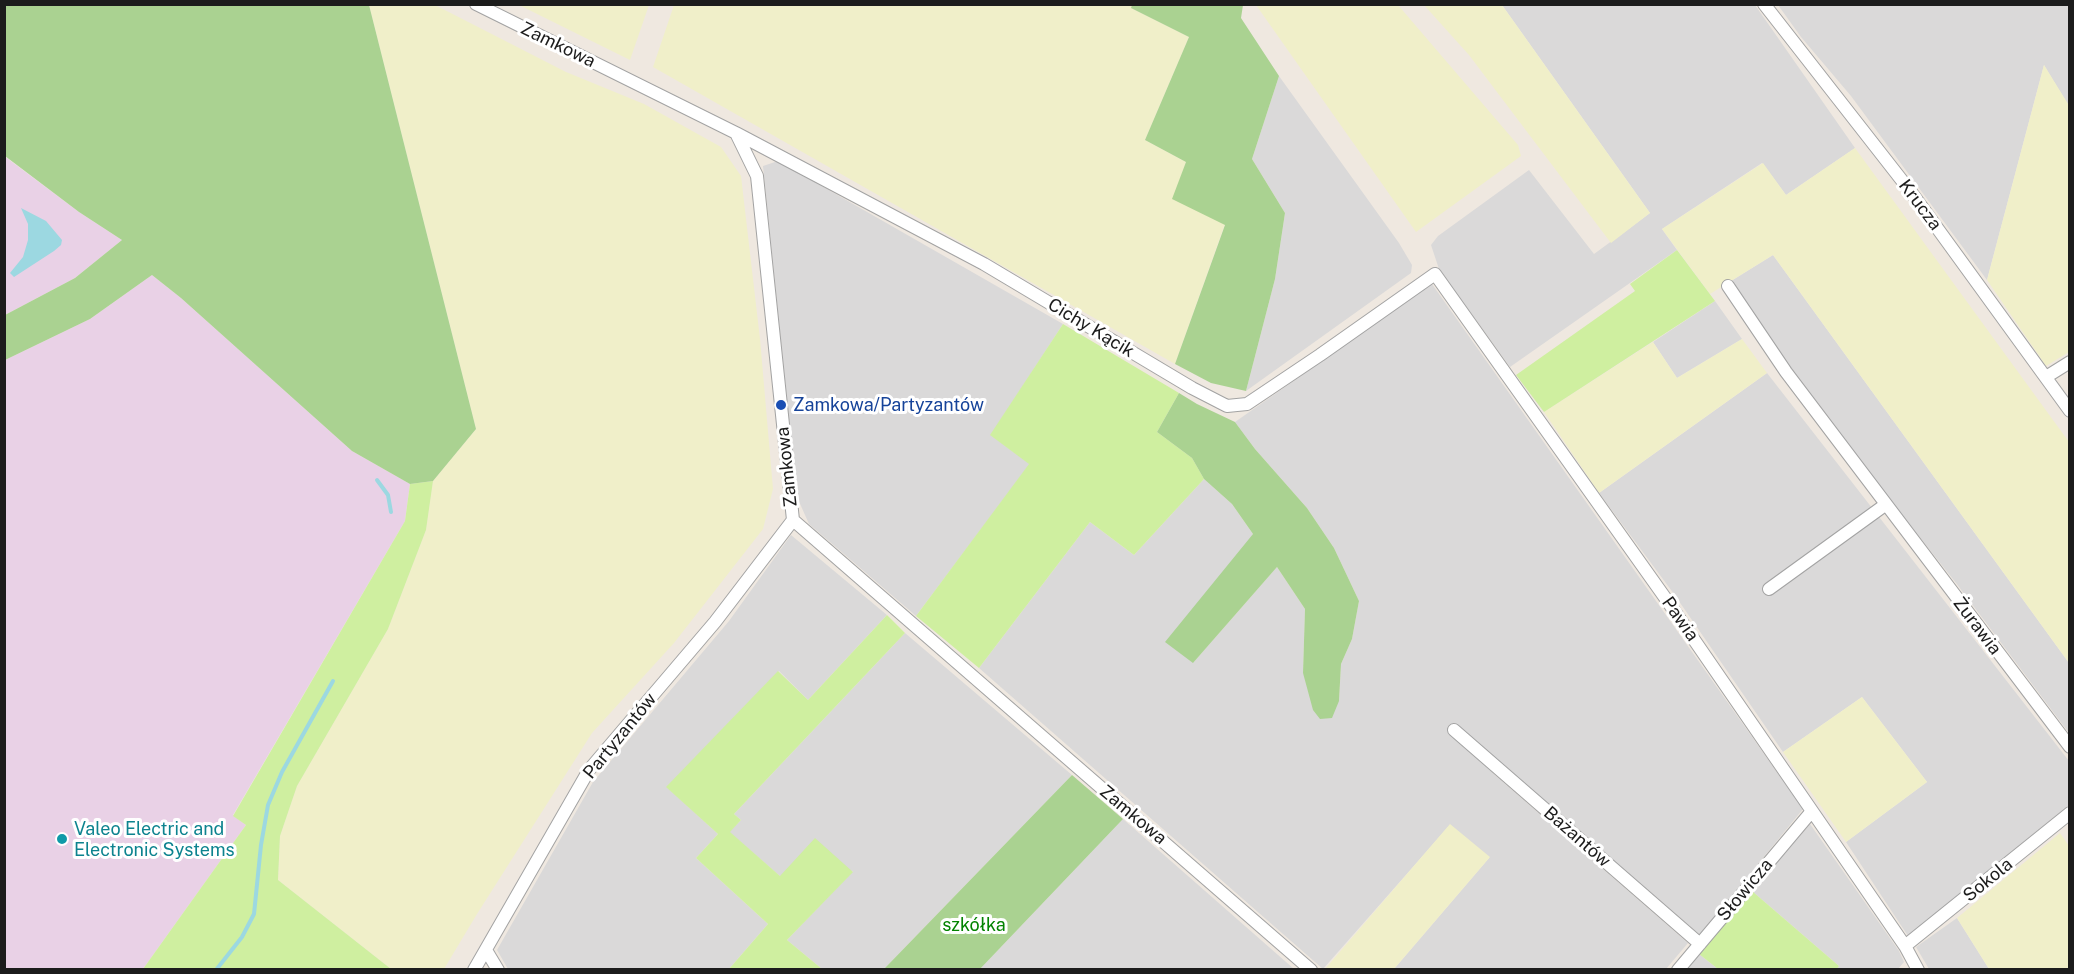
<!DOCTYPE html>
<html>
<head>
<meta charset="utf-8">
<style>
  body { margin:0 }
  #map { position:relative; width:2074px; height:974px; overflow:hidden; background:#efe8e0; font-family:"Public Sans",sans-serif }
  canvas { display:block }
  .frame { position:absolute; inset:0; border:6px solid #1c1c1c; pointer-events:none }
</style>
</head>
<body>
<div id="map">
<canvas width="2074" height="974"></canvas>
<div class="frame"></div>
</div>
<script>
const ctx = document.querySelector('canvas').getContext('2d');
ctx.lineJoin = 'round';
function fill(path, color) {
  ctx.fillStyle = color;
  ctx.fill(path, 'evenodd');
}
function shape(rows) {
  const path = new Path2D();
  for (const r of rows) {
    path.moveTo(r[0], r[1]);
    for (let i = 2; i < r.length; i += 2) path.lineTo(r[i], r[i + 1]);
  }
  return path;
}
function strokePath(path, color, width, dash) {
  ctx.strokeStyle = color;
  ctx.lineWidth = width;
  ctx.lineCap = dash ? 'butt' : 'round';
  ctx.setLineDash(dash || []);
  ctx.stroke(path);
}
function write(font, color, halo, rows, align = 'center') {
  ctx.font = font + ' "Public Sans",sans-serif';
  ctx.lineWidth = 6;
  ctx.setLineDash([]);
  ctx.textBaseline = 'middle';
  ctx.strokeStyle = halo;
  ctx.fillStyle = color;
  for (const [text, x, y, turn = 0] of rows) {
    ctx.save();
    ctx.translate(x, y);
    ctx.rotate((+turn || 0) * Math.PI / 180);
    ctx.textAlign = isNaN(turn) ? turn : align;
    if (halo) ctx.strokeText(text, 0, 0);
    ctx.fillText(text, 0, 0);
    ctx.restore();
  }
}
fill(shape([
  [1502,5,1755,5,1855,148,1786,195,1762,163,1662,229,1677,250,1510,367,1439,269,1431,245,1438,236,1529,170,1594,254,1650,213],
  [1778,5,2069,5,2069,107,2044,65,1987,280,1851,96,1801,37],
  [1279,76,1399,243,1412,265,1411,273,1246,391,1275,279,1285,213,1252,159],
  [778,161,1063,324,991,435,1030,464,916,616,809,524,797,497,763,166],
  [1773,255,2069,663,2069,733,1956,583,1853,453,1791,368,1731,281],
  [1432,284,1803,809,1700,935,1454,723,1448,730,1495,775,1688,943,1666,969,1394,969,1489,858,1450,825,1323,969,979,668,1090,522,1134,555,1204,479,1232,504,1253,534,1193,663,1277,567,1305,609,1303,673,1339,701,1341,664,1352,639,1359,601,1334,548,1307,508,1255,449,1235,422],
  [1715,301,1742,339,1677,378,1653,342],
  [1767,373,2069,761,2069,805,1908,936,1846,842,1927,782,1862,697,1783,752,1674,594,1599,493],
  [791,535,887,615,808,700,779,671,667,787,718,834,696,858,768,924,729,969,508,969,497,950,593,782,729,621],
  [905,633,1072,775,884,969,822,969,787,940,853,871,781,877,729,832,741,820,734,814],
  [1123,819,1294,969,980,969],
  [1810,824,1899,951,1904,962,1898,969,1836,969,1839,966,1752,891],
  [1957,918,1989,969,1929,969,1916,947],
  [1699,954,1718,969,1686,970]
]), '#dad9d9');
fill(shape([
  [4,156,79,212,122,240,75,278,5,315],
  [152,275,181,298,352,451,410,484,405,521,233,815,246,825,143,969,5,970,5,360,90,319]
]), '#e9d1e6');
fill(shape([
  [369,5,435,5,566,72,644,104,721,147,741,176,760,339,773,489,763,529,674,643,592,733,477,914,444,969,391,969,278,880,280,836,297,786,388,629,426,530,433,481,476,429],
  [519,5,649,5,630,60],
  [674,5,1132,5,1131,8,1189,37,1145,140,1186,162,1173,199,1225,224,1175,364,653,67],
  [1256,5,1398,5,1518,145,1521,156,1416,232],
  [1424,5,1502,5,1650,213,1611,243,1469,55],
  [2044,65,2070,107,2069,352,2046,366,1987,280],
  [1855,148,2069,442,2069,663,1773,255,1710,294,1662,229,1763,163,1786,195],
  [1742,339,1767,373,1599,493,1544,412,1653,342,1677,378],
  [1862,697,1927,782,1846,842,1783,752],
  [1450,824,1490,857,1394,969,1325,969],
  [2060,833,2069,846,2069,969,1989,969,1957,918]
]), '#f0efc9');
fill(shape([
  [1677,250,1715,301,1544,412,1516,375,1635,291,1630,284],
  [1063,324,1179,393,1157,432,1192,458,1204,479,1134,555,1090,522,979,668,916,616,1029,464,990,435],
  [433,481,426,530,388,629,297,786,280,836,278,880,391,969,143,969,246,825,233,816,405,521,410,484],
  [887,615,905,633,734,814,741,820,730,832,780,876,815,838,853,872,787,940,822,969,729,969,768,924,696,858,718,834,666,787,778,671,808,700],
  [1752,891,1839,966,1836,970,1718,969,1699,954]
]), '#cfefa0');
fill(shape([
  [5,4,369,5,476,429,433,481,410,484,352,451,181,298,152,275,90,319,5,360,5,315,75,278,122,240,79,212,5,156],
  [1132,5,1243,5,1241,18,1279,76,1252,159,1285,213,1275,279,1246,391,1211,383,1175,364,1225,225,1172,199,1186,162,1145,140,1189,37,1131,8],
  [1179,393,1197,404,1235,422,1255,449,1307,508,1334,548,1359,601,1352,639,1341,664,1339,701,1332,718,1320,719,1313,710,1303,673,1305,609,1277,567,1193,663,1165,642,1253,534,1232,504,1204,479,1192,458,1157,432],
  [1072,775,1123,819,980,969,884,969]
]), '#aad291');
fill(shape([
  [21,208,46,221,62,240,61,245,54,251,14,277,10,273,23,257,28,240,28,224]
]), '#9cd8e1');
strokePath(shape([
  [377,480,388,495,391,512],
  [216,970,242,937,254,914,261,845,268,805,282,772,333,681]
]), '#9cd8e1', 4);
const street = shape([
  [476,4,736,133,757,176,793,520,1311,970],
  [1764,4,1911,192,2070,411],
  [736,133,984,264,1192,388,1227,406,1247,404,1320,355,1435,274,1666,599,1905,946,1918,970],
  [1728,286,1786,372,2070,747],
  [2046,377,2070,362],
  [1769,589,1885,505],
  [1454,730,1700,944],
  [1905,946,2070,813],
  [486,950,498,970],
  [474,970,589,770,715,622,793,520],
  [1678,970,1812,811]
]);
strokePath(street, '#a3a3a3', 14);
strokePath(street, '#fff', 12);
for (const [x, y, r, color] of [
  [781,405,6,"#1a4fb4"],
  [62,839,6,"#0f9aa8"]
]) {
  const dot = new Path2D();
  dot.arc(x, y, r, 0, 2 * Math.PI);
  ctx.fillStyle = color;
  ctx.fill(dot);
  strokePath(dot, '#fff', 2);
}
write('18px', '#1c1c1c', '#fff', [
  ["Zamkowa",558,45,26],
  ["Krucza",1920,205,53],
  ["Cichy Kącik",1091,328,31],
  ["Zamkowa",787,467,-96],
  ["Pawia",1680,619,55],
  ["Żurawia",1977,626,53],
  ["Partyzantów",620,736,-51],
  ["Zamkowa",1133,815,40],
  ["Bażantów",1577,837,41],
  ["Sokola",1988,880,-39],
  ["Słowicza",1745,890,-50]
]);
write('18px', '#164399', '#fff', [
  ["Zamkowa/Partyzantów",793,405]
], 'left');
write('18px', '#0d838f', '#fff', [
  ["Valeo Electric and",74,829],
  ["Electronic Systems",74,850]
], 'left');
write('18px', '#038301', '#fff', [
  ["szkółka",974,925]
]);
</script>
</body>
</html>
